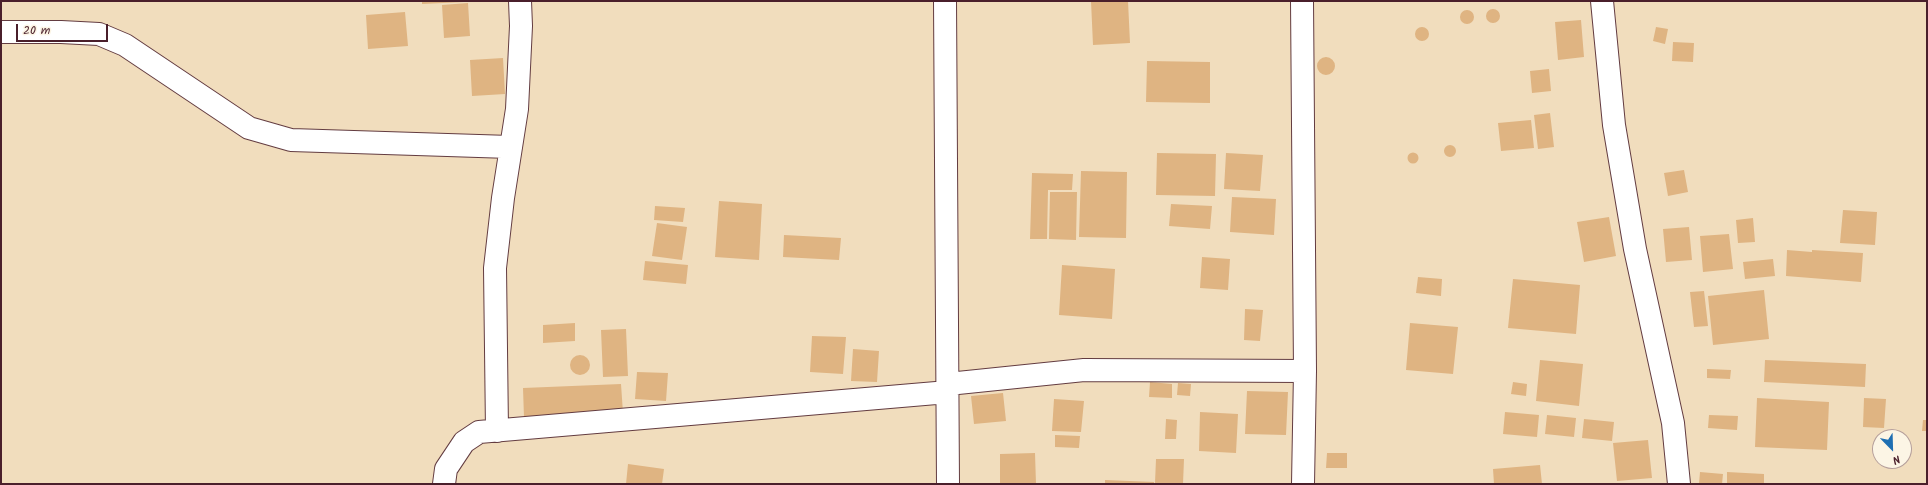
<!DOCTYPE html>
<html>
<head>
<meta charset="utf-8">
<style>
  body { margin:0 }
  #map { position:relative; width:1928px; height:485px; overflow:hidden; background:#f1ddbd; font-family:Kalam,sans-serif }
  canvas { display:block }
  .frame { position:absolute; inset:0; border:2px solid #4a1f2b; pointer-events:none }
  .north { position:absolute; left:1872px; top:429px; width:40px; height:40px; box-sizing:border-box; background:#fcf5e5; border:1px solid #b59f9b; border-radius:50%; rotate:157deg; font-size:11px; font-weight:700; line-height:16px; text-align:center; color:#4a1f2b }
  .north::after { content:''; display:block; margin:auto; width:14px; height:18px; background:#1f6fb2; clip-path:polygon(50% 0,100% 100%,50% 72%,0 100%) }
  .scale { position:absolute; left:16px; top:24px; width:92px; height:18px; box-sizing:border-box; border:2px solid #4a1f2b; border-top:0; padding-left:5px; font-size:12px; line-height:14px; white-space:nowrap; color:#4a1f2b; -webkit-text-stroke:3px #fcf5e5; paint-order:stroke }
</style>
</head>
<body>
<div id="map">
<canvas width="1928" height="485"></canvas>
<div class="frame"></div>
<div class="north">N</div>
<div class="scale">20 m</div>
</div>
<script>
const ctx = document.querySelector('canvas').getContext('2d');
ctx.lineJoin = 'round';
function fill(path, color) {
  ctx.fillStyle = color;
  ctx.fill(path, 'evenodd');
}
function shape(rows) {
  const path = new Path2D();
  for (const r of rows) {
    if (r.length === 3) {
      path.moveTo(r[0] + r[2], r[1]);
      path.arc(r[0], r[1], r[2], 0, 2 * Math.PI);
      continue;
    }
    path.moveTo(r[0], r[1]);
    for (let i = 2; i < r.length; i += 2) path.lineTo(r[i], r[i + 1]);
  }
  return path;
}
function strokePath(path, color, width, dash) {
  ctx.strokeStyle = color;
  ctx.lineWidth = width;
  ctx.lineCap = dash ? 'butt' : 'round';
  ctx.setLineDash(dash || []);
  ctx.stroke(path);
}
fill(shape([
  [422,1,464,1,464,2,422,4],
  [1091,1,1128,1,1130,43,1093,45],
  [468,3,470,36,444,38,442,5],
  [1493,16,7],
  [1467,17,7],
  [405,12,408,46,368,49,366,15],
  [1581,20,1584,57,1558,60,1555,22],
  [1656,27,1668,29,1665,44,1653,41],
  [1422,34,7],
  [1673,42,1694,43,1693,62,1672,61],
  [1326,66,9],
  [503,58,505,94,472,96,470,60],
  [1147,61,1210,62,1210,103,1146,102],
  [1549,69,1551,91,1532,93,1530,71],
  [1550,113,1554,147,1538,149,1534,115],
  [1531,120,1534,148,1501,151,1498,123],
  [1450,151,6],
  [1413,158,5.5],
  [1157,153,1216,154,1215,196,1156,195],
  [1226,153,1263,155,1260,191,1224,189],
  [1684,170,1688,192,1668,196,1664,173],
  [1081,171,1127,172,1126,238,1079,237],
  [1032,173,1073,174,1072,190,1048,190,1047,239,1030,239],
  [1050,192,1077,192,1076,240,1049,239],
  [1232,197,1276,199,1274,235,1230,232],
  [719,201,762,204,759,260,715,257],
  [1171,204,1212,206,1210,229,1169,226],
  [655,206,685,208,683,222,654,220],
  [1843,210,1877,212,1875,245,1840,243],
  [1609,217,1616,256,1584,262,1577,222],
  [1753,218,1755,242,1738,243,1736,220],
  [657,223,687,227,682,260,652,256],
  [1689,227,1692,260,1666,262,1663,229],
  [1729,234,1733,269,1703,272,1700,236],
  [784,235,841,238,839,260,783,257],
  [1787,250,1812,252,1812,250,1863,253,1861,282,1786,276],
  [1202,257,1230,259,1228,290,1200,288],
  [1773,259,1775,276,1745,279,1743,262],
  [645,261,688,265,686,284,643,280],
  [1062,265,1115,269,1112,319,1059,315],
  [1418,277,1442,279,1441,296,1416,293],
  [1513,279,1580,285,1576,334,1508,328],
  [1764,290,1769,339,1713,345,1708,296],
  [1704,291,1708,326,1694,327,1690,292],
  [1245,309,1263,310,1260,341,1244,340],
  [575,323,575,341,543,343,543,325],
  [1410,323,1458,327,1453,374,1406,370],
  [626,329,628,376,603,377,601,330],
  [812,336,846,337,843,374,810,372],
  [853,349,879,351,877,382,851,381],
  [580,365,10],
  [1540,360,1583,364,1579,406,1536,401],
  [1765,360,1866,364,1865,387,1764,382],
  [1707,369,1731,370,1730,379,1707,378],
  [637,372,668,373,666,401,635,399],
  [1150,382,1172,384,1172,398,1149,397],
  [1513,382,1527,384,1526,396,1511,394],
  [1178,383,1191,384,1190,396,1177,395],
  [621,384,623,413,524,418,523,388],
  [1247,391,1288,392,1286,435,1245,434],
  [1003,393,1006,421,974,424,971,396],
  [1757,398,1829,402,1827,450,1755,447],
  [1864,398,1886,399,1884,428,1863,427],
  [1054,399,1084,401,1081,432,1052,431],
  [1200,412,1238,414,1236,453,1199,451],
  [1505,412,1539,415,1537,437,1503,434],
  [1547,415,1576,418,1574,437,1545,434],
  [1709,415,1738,416,1737,430,1708,428],
  [1166,419,1177,420,1176,439,1165,439],
  [1584,419,1614,422,1612,441,1582,438],
  [1923,420,1927,420,1927,431,1922,431],
  [1055,435,1080,436,1079,448,1055,447],
  [1648,440,1652,478,1617,481,1613,443],
  [1035,453,1036,484,1000,484,1000,454],
  [1327,453,1347,453,1347,468,1326,468],
  [1156,459,1184,459,1183,484,1155,483],
  [628,464,664,469,662,484,626,484],
  [1540,465,1542,484,1494,484,1493,469],
  [1700,472,1723,474,1722,484,1699,484],
  [1727,472,1764,474,1764,484,1727,484],
  [1105,480,1154,482,1154,484,1105,484]
]), '#dfb482');
const minor = shape([
  [945,1,948,484],
  [1302,1,1305,371,1303,484],
  [1602,1,1614,125,1635,249,1673,423,1679,484],
  [1,32,61,32,99,34,125,45,249,128,291,140,510,147],
  [948,384,1084,370,1305,371],
  [497,431,495,268,503,198,517,109,521,26,520,1],
  [444,484,446,469,464,442,479,432,948,392]
]);
strokePath(minor, '#633c41', 24);
strokePath(minor, '#fff', 22);
</script>
</body>
</html>
